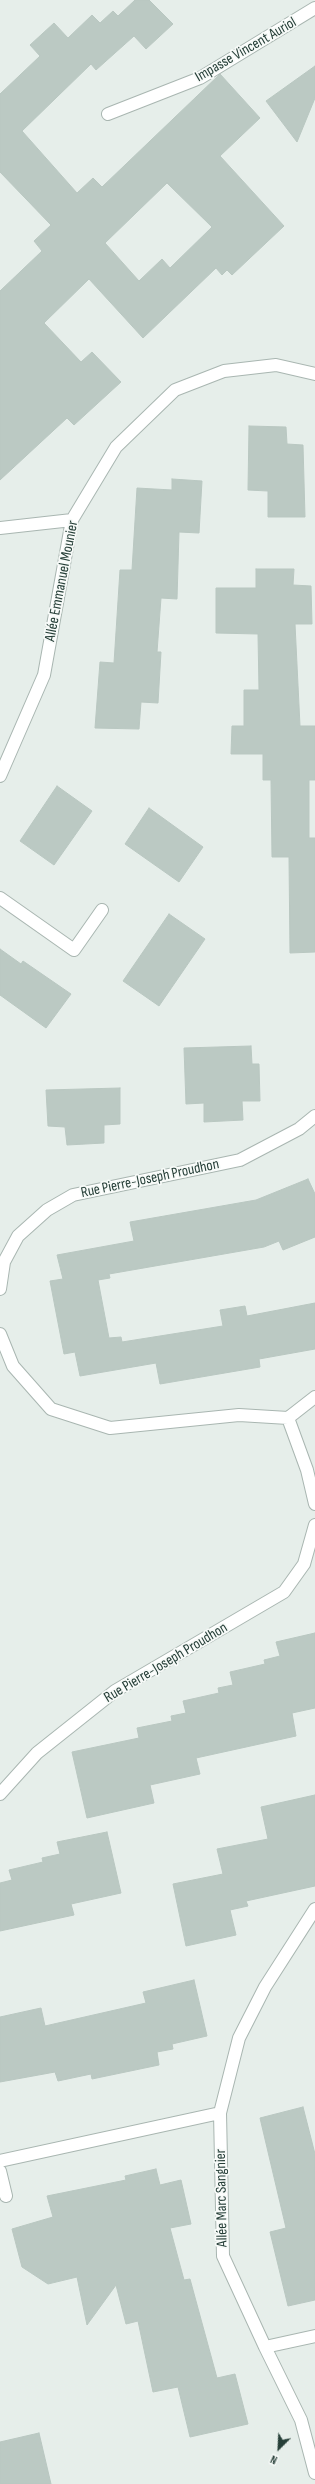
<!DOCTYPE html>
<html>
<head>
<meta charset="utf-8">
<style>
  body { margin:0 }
  #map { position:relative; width:315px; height:2484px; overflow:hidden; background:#e6eeea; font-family:"Sofia Sans Condensed",sans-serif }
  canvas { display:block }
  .north { position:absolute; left:259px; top:2428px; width:40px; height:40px; -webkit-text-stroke:3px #f7faf8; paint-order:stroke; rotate:204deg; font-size:11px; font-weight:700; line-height:16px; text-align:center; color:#263f38 }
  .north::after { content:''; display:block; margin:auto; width:14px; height:18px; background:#263f38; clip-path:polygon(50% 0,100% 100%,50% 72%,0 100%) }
</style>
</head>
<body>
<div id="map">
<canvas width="315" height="2484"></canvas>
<div class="north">N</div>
</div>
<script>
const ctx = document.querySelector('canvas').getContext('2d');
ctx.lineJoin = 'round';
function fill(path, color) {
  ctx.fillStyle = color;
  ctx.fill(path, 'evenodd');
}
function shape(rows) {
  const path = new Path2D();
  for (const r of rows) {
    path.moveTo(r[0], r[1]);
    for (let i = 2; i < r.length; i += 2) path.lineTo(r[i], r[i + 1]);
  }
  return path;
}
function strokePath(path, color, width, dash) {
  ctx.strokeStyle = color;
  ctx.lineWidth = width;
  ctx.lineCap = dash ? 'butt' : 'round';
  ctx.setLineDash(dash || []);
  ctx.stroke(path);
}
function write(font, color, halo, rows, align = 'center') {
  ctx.font = font + ' "Sofia Sans Condensed",sans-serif';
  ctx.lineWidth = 3.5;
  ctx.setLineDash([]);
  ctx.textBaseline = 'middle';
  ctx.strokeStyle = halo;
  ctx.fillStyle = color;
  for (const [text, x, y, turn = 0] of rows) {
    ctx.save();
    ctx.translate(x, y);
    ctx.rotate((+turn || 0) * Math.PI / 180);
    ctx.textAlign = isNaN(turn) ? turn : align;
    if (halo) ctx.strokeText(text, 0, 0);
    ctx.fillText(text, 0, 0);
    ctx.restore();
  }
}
const building = shape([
  [135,0,149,0,173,24,146,49,134,36,96,70,91,64,22,131,77,193,93,178,102,187,220,74,260,118,220,156,284,226,232,275,227,270,222,275,216,268,143,338,89,279,44,323,81,362,92,352,121,382,74,425,67,418,0,480,0,291,42,251,34,241,51,225,0,172,0,94,40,56,30,45,54,23,68,38,92,15,100,23,113,11,118,16,135,0],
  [167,183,212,227,170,268,162,259,139,281,105,243,167,183],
  [315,66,315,98,297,142,266,101,315,66],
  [249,426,286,427,287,444,303,445,305,517,268,517,268,491,248,490,249,426],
  [172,479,202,481,199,533,179,532,177,599,161,598,157,652,161,652,158,703,141,702,139,729,95,728,100,662,114,663,120,570,132,570,137,488,172,490,172,479],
  [256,569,294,569,293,585,311,586,312,624,295,624,300,726,315,726,315,780,309,780,309,838,315,838,315,952,290,953,289,857,272,857,271,780,263,780,263,754,231,754,232,726,244,726,244,690,259,690,258,634,216,633,216,588,256,588,256,569],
  [57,786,92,811,54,865,20,841,57,786],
  [149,808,203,847,179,882,125,844,149,808],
  [169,914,205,939,159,1006,123,981,169,914],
  [0,949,21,964,23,961,71,994,46,1028,0,995,0,949],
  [251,1046,252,1064,259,1064,260,1101,242,1101,243,1120,204,1122,204,1103,186,1104,184,1048,251,1046],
  [120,1088,120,1124,104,1125,104,1143,67,1145,65,1127,48,1126,46,1090,120,1088],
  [308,1179,315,1194,315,1237,283,1250,279,1241,264,1247,109,1274,110,1278,98,1280,109,1338,121,1337,122,1342,223,1326,220,1310,245,1306,247,1316,315,1303,315,1349,259,1359,260,1367,160,1384,156,1363,80,1376,75,1352,64,1354,50,1281,63,1279,57,1255,134,1241,130,1222,256,1200,308,1179],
  [315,1633,315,1708,292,1713,296,1736,196,1758,200,1774,150,1785,154,1803,87,1818,72,1752,139,1738,137,1728,172,1721,171,1716,186,1713,183,1701,219,1693,218,1688,233,1685,230,1672,265,1664,264,1660,280,1656,276,1642,315,1633],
  [315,1795,315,1886,246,1901,248,1906,230,1910,236,1935,186,1946,173,1884,223,1874,217,1849,268,1839,261,1807,315,1795],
  [107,1832,121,1893,71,1904,74,1915,0,1931,0,1883,12,1880,9,1870,43,1862,42,1858,60,1854,57,1842,107,1832],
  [194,1980,207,2036,172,2044,173,2049,157,2052,159,2065,92,2079,91,2074,58,2081,55,2072,0,2082,0,2017,41,2008,45,2026,146,2003,143,1992,194,1980],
  [303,2107,315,2154,315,2300,288,2306,270,2232,286,2228,260,2118,303,2107],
  [156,2169,160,2185,181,2180,191,2224,170,2228,184,2280,190,2279,217,2378,235,2374,248,2424,190,2437,178,2387,153,2392,138,2321,126,2324,116,2285,87,2325,77,2277,48,2284,22,2267,12,2229,53,2217,47,2196,126,2180,125,2176,156,2169],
  [39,2433,51,2484,0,2484,0,2442,39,2433]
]);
fill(building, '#bbc9c3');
strokePath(building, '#b9c7c1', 1);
const minor = shape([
  [108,114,200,78,315,8],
  [0,528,72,520],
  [0,776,44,675,72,520,116,447,175,390,224,371,276,365,315,374],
  [0,898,74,950,102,910],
  [0,1289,4,1262,18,1236,47,1210,73,1195,240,1160,299,1129,315,1116],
  [0,1334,13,1366,51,1409,110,1428,239,1415,288,1418],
  [288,1418,307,1470,315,1504],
  [288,1418,315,1397],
  [0,1794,37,1753,115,1691,284,1592,304,1564,315,1525],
  [315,1909,265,1987,239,2038,220,2113,223,2256,265,2347,301,2420,315,2473],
  [0,2161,220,2113],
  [0,2171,6,2196],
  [265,2347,315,2336]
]);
strokePath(minor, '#a9b6b1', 14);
strokePath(minor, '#fff', 12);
write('15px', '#263f38', '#f7faf8', [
  ["Impasse Vincent Auriol",246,50,-30],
  ["Allée Emmanuel Mounier",62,581,-79],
  ["Rue Pierre-Joseph Proudhon",150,1179,-12],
  ["Rue Pierre-Joseph Proudhon",166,1663,-31],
  ["Allée Marc Sangnier",222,2198,-91]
]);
</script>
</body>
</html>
